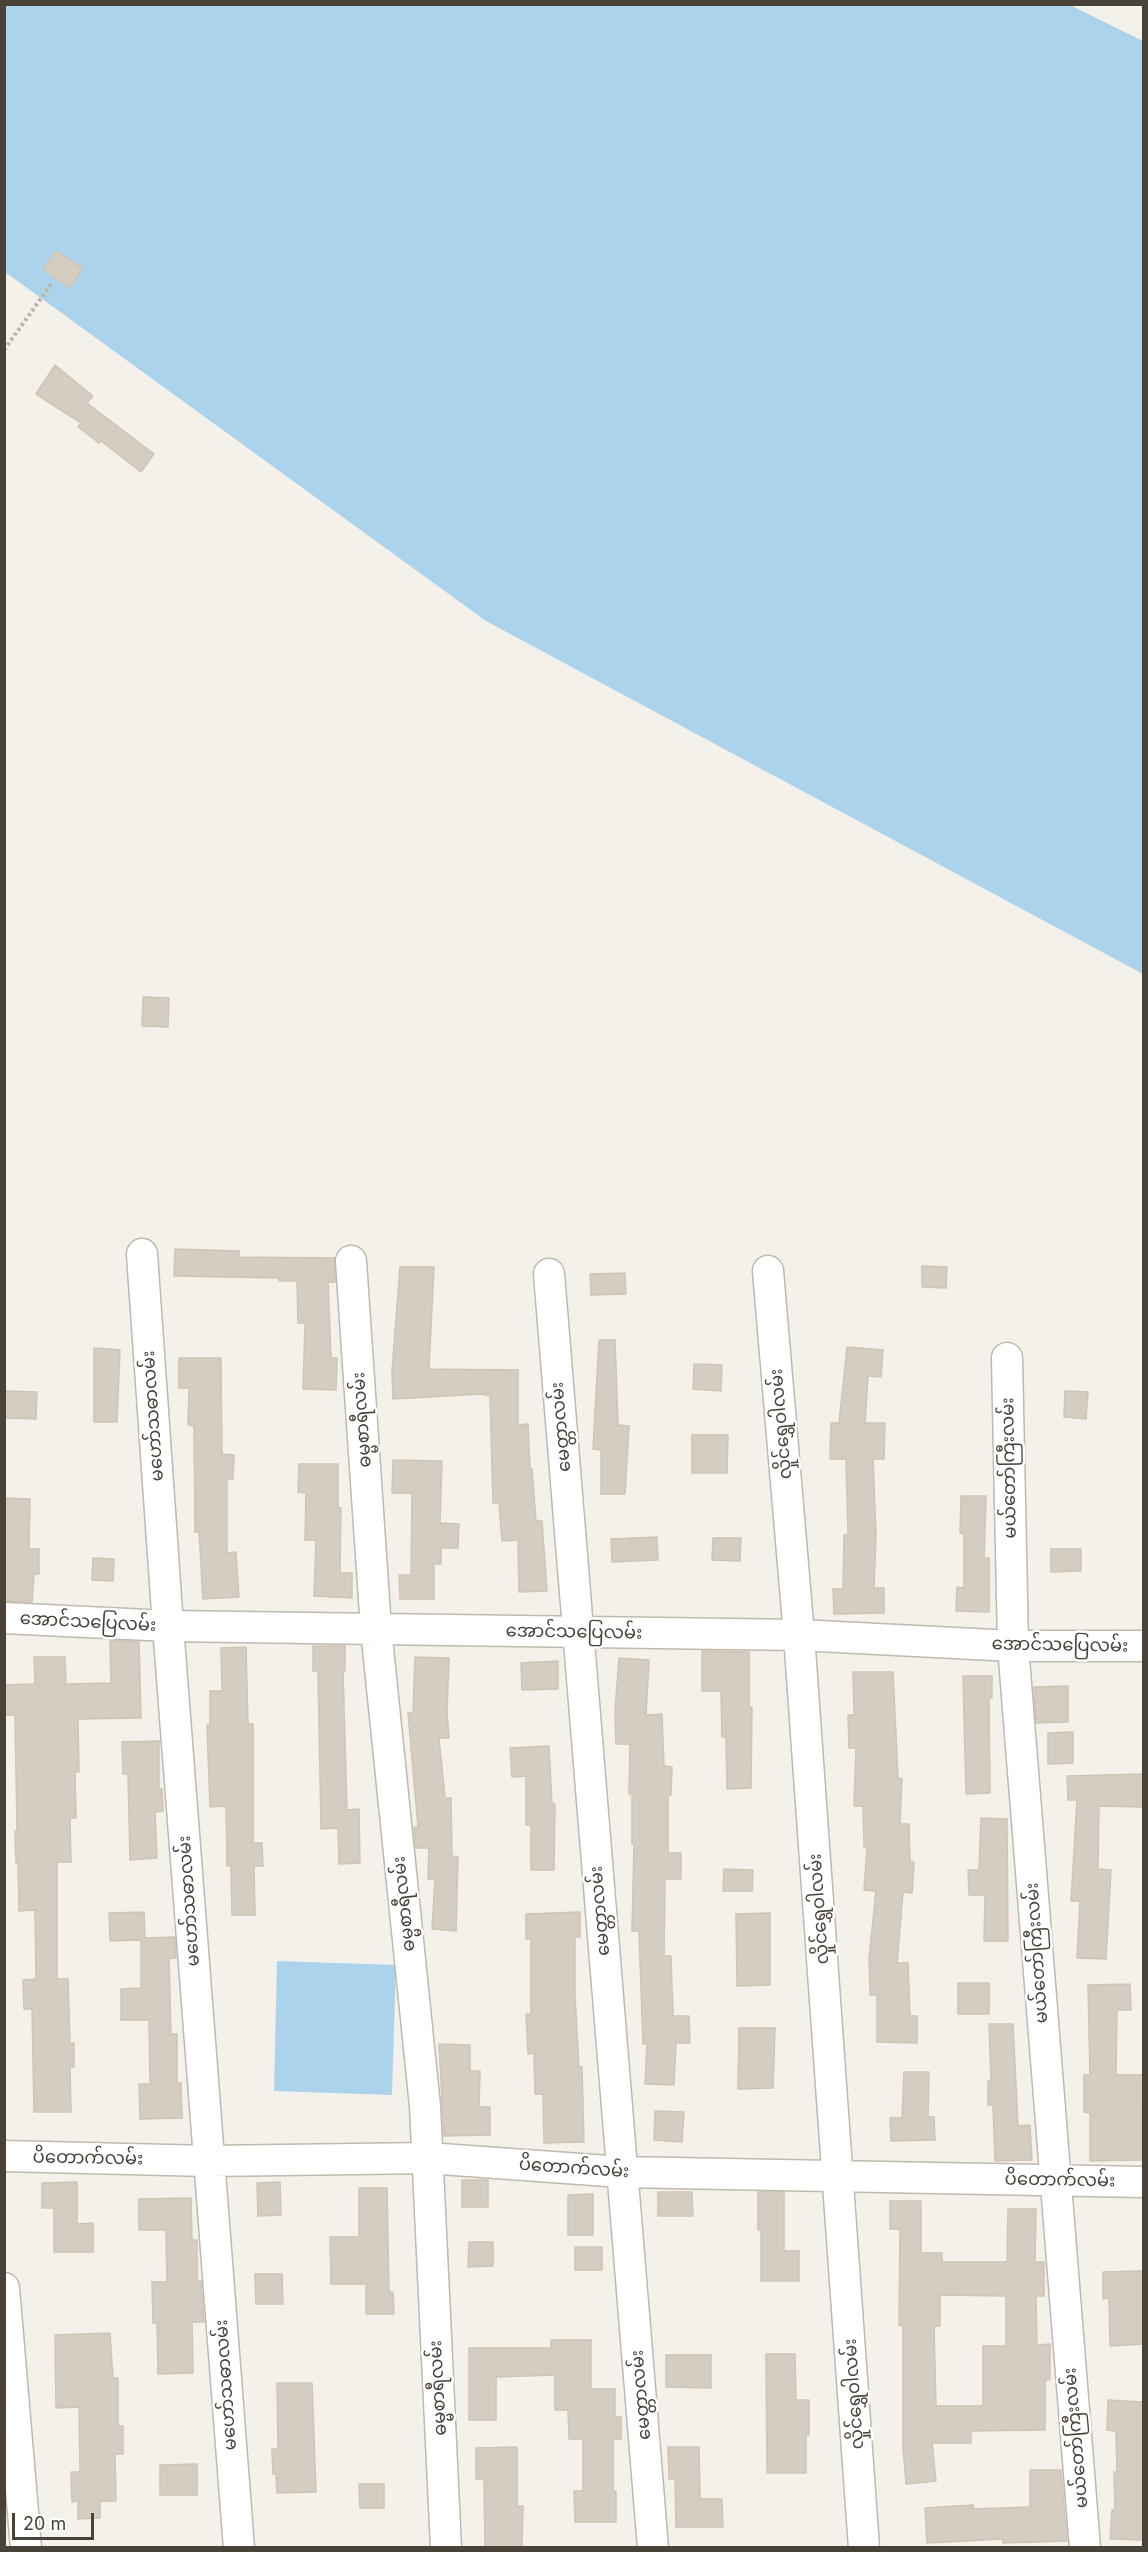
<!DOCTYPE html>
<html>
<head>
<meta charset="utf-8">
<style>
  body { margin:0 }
  #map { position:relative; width:1148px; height:2552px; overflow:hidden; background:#f4f1eb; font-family:Inter,sans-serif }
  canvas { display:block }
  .frame { position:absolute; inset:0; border:6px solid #484239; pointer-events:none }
  .scale { position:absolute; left:12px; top:2513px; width:82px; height:27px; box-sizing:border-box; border:3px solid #484239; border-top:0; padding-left:8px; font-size:18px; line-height:21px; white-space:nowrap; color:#484239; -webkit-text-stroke:4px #fff; paint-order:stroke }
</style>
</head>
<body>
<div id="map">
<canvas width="1148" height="2552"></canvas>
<div class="frame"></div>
<div class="scale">20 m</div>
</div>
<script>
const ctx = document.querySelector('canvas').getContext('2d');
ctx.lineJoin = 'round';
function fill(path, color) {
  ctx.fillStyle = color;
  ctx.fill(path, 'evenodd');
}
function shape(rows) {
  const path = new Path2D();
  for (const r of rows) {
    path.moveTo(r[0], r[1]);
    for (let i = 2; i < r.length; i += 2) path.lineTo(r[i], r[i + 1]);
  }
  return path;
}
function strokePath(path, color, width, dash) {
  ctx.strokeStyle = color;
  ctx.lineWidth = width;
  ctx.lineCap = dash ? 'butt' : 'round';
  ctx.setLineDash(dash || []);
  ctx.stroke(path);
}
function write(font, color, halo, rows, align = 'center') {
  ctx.font = font + ' Inter,"Noto Sans Myanmar",sans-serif';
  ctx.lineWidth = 5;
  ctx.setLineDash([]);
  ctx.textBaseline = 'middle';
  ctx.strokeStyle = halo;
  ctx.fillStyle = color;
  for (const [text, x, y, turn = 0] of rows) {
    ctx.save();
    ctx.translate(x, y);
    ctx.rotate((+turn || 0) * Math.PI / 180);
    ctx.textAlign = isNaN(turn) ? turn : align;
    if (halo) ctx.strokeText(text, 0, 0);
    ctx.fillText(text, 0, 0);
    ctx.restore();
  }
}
fill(shape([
  [1068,4,1143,41,1143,974,486,621,5,272,5,5],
  [277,1961,396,1965,392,2095,274,2091]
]), '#acd3ec');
const building = shape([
  [56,251,82,268,70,288,43,270,56,251],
  [55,365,93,396,87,403,154,454,141,472,101,441,99,443,78,427,81,423,36,394,55,365],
  [143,997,169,998,168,1027,142,1026,143,997],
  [175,1249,239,1251,239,1257,335,1258,335,1282,328,1282,331,1358,337,1358,336,1390,303,1389,305,1323,298,1323,297,1281,279,1281,279,1278,174,1276,175,1249],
  [922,1266,947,1267,946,1288,922,1287,922,1266],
  [400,1267,434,1267,429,1369,518,1370,518,1425,528,1424,530,1469,532,1469,536,1521,542,1521,547,1591,519,1592,518,1540,502,1541,499,1503,493,1503,490,1396,482,1394,393,1399,392,1371,400,1267],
  [625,1273,626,1294,591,1295,590,1274,625,1273],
  [599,1340,615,1340,618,1425,629,1426,625,1494,601,1494,601,1450,593,1449,599,1340],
  [847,1347,883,1350,881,1377,868,1376,865,1423,885,1423,884,1459,873,1459,876,1535,874,1588,884,1588,884,1613,834,1614,833,1589,843,1589,844,1535,848,1535,846,1459,830,1459,831,1423,839,1423,847,1347],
  [94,1348,120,1350,117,1422,94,1422,94,1348],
  [179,1358,221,1358,222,1454,234,1455,233,1479,227,1479,227,1553,236,1552,239,1597,203,1599,199,1532,195,1532,194,1426,188,1425,189,1388,179,1388,179,1358],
  [694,1364,722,1365,721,1391,693,1389,694,1364],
  [4,1391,37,1392,36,1419,4,1418,4,1391],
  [1065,1391,1088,1392,1086,1419,1064,1417,1065,1391],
  [692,1435,728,1435,727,1473,692,1473,692,1435],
  [393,1460,442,1461,440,1523,459,1524,458,1548,441,1548,441,1564,434,1564,434,1599,400,1599,399,1575,411,1575,412,1493,392,1493,393,1460],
  [299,1464,338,1464,338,1508,341,1508,340,1573,352,1573,352,1598,314,1596,316,1540,305,1540,306,1493,298,1492,299,1464],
  [961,1496,986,1496,984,1558,989,1558,989,1612,956,1611,957,1587,964,1588,964,1534,960,1533,961,1496],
  [4,1498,30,1499,29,1549,39,1549,39,1574,34,1574,32,1602,4,1601,4,1498],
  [657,1537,658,1560,612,1562,611,1539,657,1537],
  [713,1538,741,1538,740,1561,712,1560,713,1538],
  [1051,1549,1081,1549,1081,1571,1051,1572,1051,1549],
  [93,1558,114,1559,113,1581,92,1580,93,1558],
  [110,1640,139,1642,141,1718,78,1719,79,1772,75,1772,76,1818,70,1818,71,1862,57,1862,57,1979,68,1979,70,2043,74,2043,74,2067,70,2067,71,2112,34,2112,32,2009,24,2009,23,1980,36,1979,35,1910,19,1911,18,1863,16,1863,15,1831,17,1831,15,1715,4,1715,4,1685,35,1684,34,1657,65,1657,66,1684,111,1683,110,1640],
  [313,1646,345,1646,345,1671,343,1671,347,1810,359,1809,360,1863,339,1864,338,1828,321,1829,318,1671,313,1671,313,1646],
  [246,1647,248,1724,253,1724,253,1843,262,1843,263,1866,254,1866,255,1915,232,1915,231,1866,227,1866,226,1806,210,1807,207,1725,210,1725,210,1691,222,1691,221,1648,246,1647],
  [702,1651,749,1652,749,1707,752,1707,751,1788,727,1789,726,1737,722,1737,721,1691,702,1691,702,1651],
  [415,1657,449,1658,447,1712,449,1738,439,1738,445,1798,451,1798,452,1856,458,1857,456,1931,432,1929,435,1879,428,1879,429,1848,416,1848,414,1827,418,1827,408,1713,413,1713,415,1657],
  [619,1658,649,1660,646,1715,662,1714,664,1766,672,1767,671,1795,668,1795,668,1853,681,1853,681,1879,665,1879,664,1956,671,1956,673,2016,689,2016,690,2043,676,2043,674,2085,645,2084,647,2044,643,2044,639,1931,632,1931,634,1844,632,1844,632,1794,629,1794,630,1744,616,1744,615,1711,619,1658],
  [558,1661,558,1689,522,1690,521,1663,558,1661],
  [853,1672,893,1672,898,1778,902,1779,900,1824,909,1824,910,1862,914,1862,912,1893,903,1892,897,1963,908,1963,910,2016,917,2016,917,2043,877,2042,877,1995,870,1995,869,1958,876,1891,864,1890,867,1847,864,1847,863,1806,854,1806,856,1748,849,1748,848,1715,854,1715,853,1672],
  [963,1676,992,1676,992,1698,989,1698,990,1793,966,1794,963,1676],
  [1068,1686,1068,1722,1036,1723,1034,1687,1068,1686],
  [1073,1732,1073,1763,1048,1764,1048,1733,1073,1732],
  [159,1741,159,1789,162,1789,163,1811,155,1812,157,1858,130,1860,128,1774,123,1774,122,1742,159,1741],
  [549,1746,552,1804,555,1804,554,1870,531,1870,531,1825,526,1825,526,1776,512,1777,510,1748,549,1746],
  [1143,1774,1143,1807,1099,1806,1098,1869,1111,1870,1106,1959,1077,1958,1080,1901,1071,1901,1077,1800,1068,1800,1067,1776,1143,1774],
  [981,1818,1007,1819,1008,1941,984,1941,985,1895,969,1895,968,1870,979,1870,981,1818],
  [724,1869,753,1870,752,1891,723,1891,724,1869],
  [144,1912,145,1938,175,1937,176,1958,169,1958,171,2034,177,2034,177,2083,181,2083,182,2118,140,2119,139,2084,150,2084,149,2020,121,2020,121,1989,141,1988,141,1940,110,1941,109,1913,144,1912],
  [580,1912,580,1937,575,1937,575,1996,579,2067,582,2067,584,2142,544,2143,543,2094,535,2094,534,2053,528,2054,526,2014,531,2014,531,1939,526,1939,526,1914,580,1912],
  [770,1913,770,1985,737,1986,736,1914,770,1913],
  [958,1983,989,1983,989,2014,958,2014,958,1983],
  [1130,1984,1131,2010,1117,2010,1116,2075,1143,2075,1142,2160,1090,2161,1090,2113,1084,2112,1084,2075,1090,2075,1088,1985,1130,1984],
  [989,2024,1013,2024,1018,2126,1030,2125,1032,2160,995,2161,993,2105,988,2105,988,2081,991,2081,989,2024],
  [739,2028,775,2028,773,2088,738,2089,739,2028],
  [439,2044,470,2045,470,2071,480,2071,479,2107,490,2107,490,2135,444,2136,439,2044],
  [904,2072,929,2072,928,2117,934,2117,935,2140,891,2141,890,2118,902,2118,904,2072],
  [655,2111,684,2112,682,2142,654,2140,655,2111],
  [462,2180,488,2180,488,2207,462,2207,462,2180],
  [77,2182,77,2224,93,2223,93,2252,54,2252,54,2208,42,2208,42,2183,77,2182],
  [280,2182,281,2215,258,2216,257,2183,280,2182],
  [359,2188,387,2188,389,2292,393,2292,394,2314,366,2314,366,2284,331,2284,330,2237,359,2237,359,2188],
  [658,2192,692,2192,693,2216,658,2216,658,2192],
  [758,2192,784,2192,784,2251,799,2251,799,2281,761,2281,761,2230,758,2230,758,2192],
  [593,2194,593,2235,568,2235,568,2195,593,2194],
  [191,2198,192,2240,197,2240,197,2281,201,2281,204,2322,192,2322,193,2373,158,2374,157,2323,153,2323,152,2282,167,2282,166,2230,139,2230,139,2199,191,2198],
  [890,2201,921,2201,921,2253,942,2253,942,2262,1007,2262,1008,2209,1036,2209,1035,2262,1044,2262,1044,2296,1036,2296,1037,2345,1050,2344,1050,2380,1045,2380,1045,2430,971,2431,971,2443,932,2443,936,2481,906,2484,903,2448,903,2326,899,2325,900,2229,890,2229,890,2201],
  [940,2295,1006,2296,1006,2346,983,2346,983,2406,936,2406,934,2326,940,2326,940,2295],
  [469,2242,493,2242,493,2266,468,2267,469,2242],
  [575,2247,602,2247,602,2270,575,2270,575,2247],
  [1143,2271,1143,2344,1110,2346,1109,2298,1103,2299,1103,2272,1143,2271],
  [255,2274,282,2274,283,2304,256,2304,255,2274],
  [110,2333,113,2378,118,2378,118,2426,123,2426,123,2454,115,2454,116,2501,100,2501,100,2518,78,2519,78,2501,72,2502,71,2472,80,2472,79,2407,56,2408,55,2335,110,2333],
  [551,2340,591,2340,591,2389,615,2389,615,2417,621,2417,621,2439,613,2439,613,2491,616,2491,616,2522,575,2522,574,2491,583,2491,583,2439,569,2439,568,2410,555,2410,555,2375,496,2377,496,2420,469,2420,469,2348,551,2348,551,2340],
  [766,2354,795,2354,796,2400,809,2400,809,2435,806,2435,806,2473,767,2473,766,2354],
  [666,2355,711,2355,711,2388,666,2387,666,2355],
  [277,2383,312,2383,316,2492,277,2493,276,2474,273,2474,272,2449,278,2449,277,2383],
  [1108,2400,1143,2402,1143,2540,1110,2539,1112,2510,1115,2510,1114,2472,1117,2472,1116,2431,1107,2430,1108,2400],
  [517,2447,517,2506,523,2506,522,2547,485,2547,484,2479,476,2479,476,2448,517,2447],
  [668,2447,699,2447,700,2499,722,2499,723,2527,676,2527,675,2479,669,2479,668,2447],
  [197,2464,197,2495,160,2495,160,2465,197,2464],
  [1030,2470,1061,2470,1067,2541,1003,2543,1003,2539,927,2543,925,2508,973,2505,974,2509,1030,2507,1030,2470],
  [359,2484,384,2484,384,2508,360,2508,359,2484]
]);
fill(building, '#d5cdc1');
strokePath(building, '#d0c4b4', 1.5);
const street = shape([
  [142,1254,168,1626,239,2548],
  [351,1261,376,1629,425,2106,446,2548],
  [768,1271,799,1635,864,2548],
  [549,1274,653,2548],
  [1007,1358,1013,1646,1085,2548],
  [4,1618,168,1626,799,1635,1013,1646,1144,1646],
  [4,2156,209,2161,427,2158,622,2172,1144,2182],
  [4,2288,26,2548]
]);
strokePath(street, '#bfb9ae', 33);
strokePath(shape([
  [4,350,52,283]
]), '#c0b4a0', 4, [3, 3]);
strokePath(street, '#fff', 30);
write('18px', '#484239', '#fff', [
  ["မဟော်သဓာလမ်း",153,1416,-94],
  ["ဓမ္မစာရီလမ်း",362,1420,-94],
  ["လှိုင်ရွှေဝါလမ်း",781,1424,-95],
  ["မေတ္တာလမ်း",561,1427,-95],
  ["မယ်တော်ကြီးလမ်း",1009,1468,-91],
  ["အောင်သပြေလမ်း",88,1622,3],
  ["အောင်သပြေလမ်း",574,1632,1],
  ["အောင်သပြေလမ်း",1060,1645,1],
  ["မဟော်သဓာလမ်း",189,1901,-94],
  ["ဓမ္မစာရီလမ်း",404,1904,-96],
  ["လှိုင်ရွှေဝါလမ်း",819,1909,-94],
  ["မေတ္တာလမ်း",600,1911,-95],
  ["မယ်တော်ကြီးလမ်း",1037,1953,-94],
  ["ပိတောက်လမ်း",88,2158,1],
  ["ပိတောက်လမ်း",574,2168,4],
  ["ပိတောက်လမ်း",1060,2180,1],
  ["မဟော်သဓာလမ်း",226,2385,-94],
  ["ဓမ္မစာရီလမ်း",438,2388,-93],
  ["လှိုင်ရွှေဝါလမ်း",854,2394,-94],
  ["မေတ္တာလမ်း",641,2395,-95],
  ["မယ်တော်ကြီးလမ်း",1076,2438,-95]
]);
</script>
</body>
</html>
